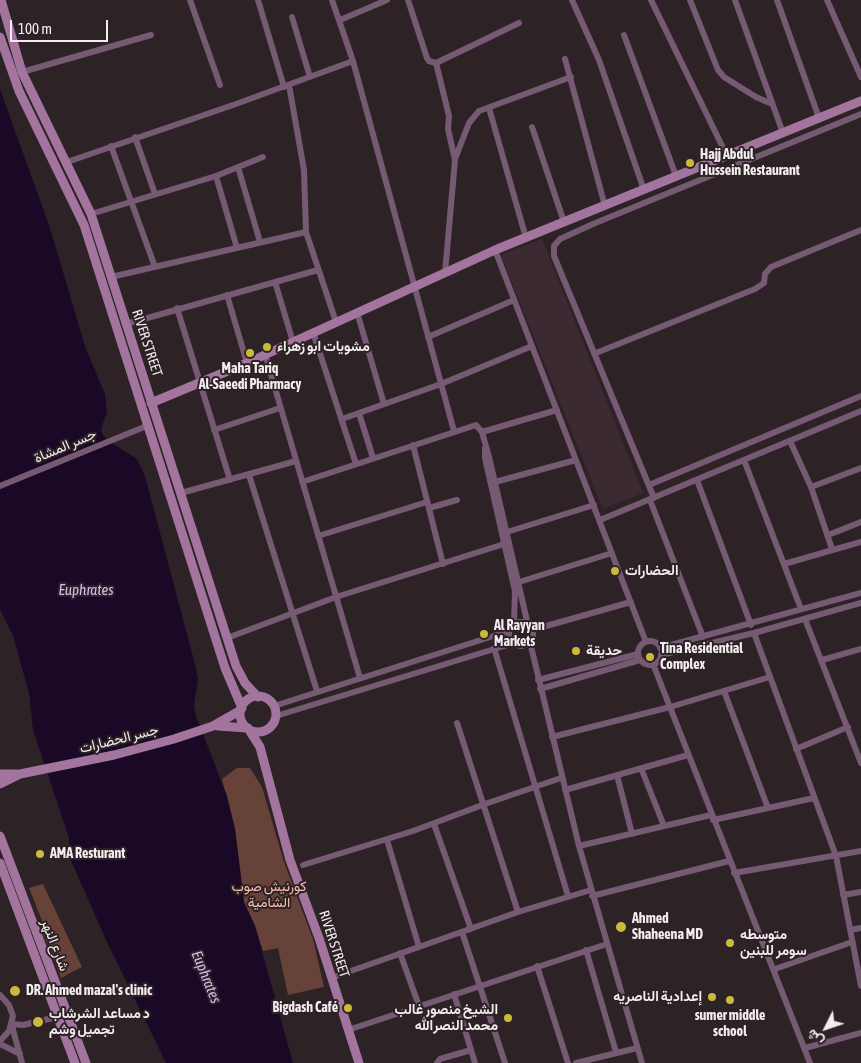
<!DOCTYPE html>
<html>
<head>
<meta charset="utf-8">
<style>
  body { margin:0 }
  #map { position:relative; width:861px; height:1063px; overflow:hidden; background:#2d2327; font-family:"Asap Condensed",Vazirmatn,sans-serif }
  canvas { display:block }
  .north { position:absolute; left:801px; top:1003px; width:50px; height:50px; -webkit-text-stroke:4px #2d2327; paint-order:stroke; rotate:229deg; font-size:14px; font-weight:700; line-height:20px; text-align:center; color:#f4edef }
  .north::after { content:''; display:block; margin:auto; width:18px; height:22px; background:#f4edef; clip-path:polygon(50% 0,100% 100%,50% 72%,0 100%) }
  .scale { position:absolute; left:10px; top:20px; width:98px; height:22px; box-sizing:border-box; border:2px solid #f4edef; border-top:0; padding-left:6px; font-size:15px; line-height:18px; white-space:nowrap; color:#f4edef; -webkit-text-stroke:4px #2d2327; paint-order:stroke }
</style>
</head>
<body>
<div id="map">
<canvas width="861" height="1063"></canvas>
<div class="north">ش</div>
<div class="scale">100 m</div>
</div>
<script>
const ctx = document.querySelector('canvas').getContext('2d');
ctx.lineJoin = 'round';
function fill(path, color) {
  ctx.fillStyle = color;
  ctx.fill(path, 'evenodd');
}
function shape(rows) {
  const path = new Path2D();
  for (const r of rows) {
    if (r.length === 3) {
      path.moveTo(r[0] + r[2], r[1]);
      path.arc(r[0], r[1], r[2], 0, 2 * Math.PI);
      continue;
    }
    path.moveTo(r[0], r[1]);
    for (let i = 2; i < r.length; i += 2) path.lineTo(r[i], r[i + 1]);
  }
  return path;
}
function strokePath(path, color, width, dash) {
  ctx.strokeStyle = color;
  ctx.lineWidth = width;
  ctx.lineCap = dash ? 'butt' : 'round';
  ctx.setLineDash(dash || []);
  ctx.stroke(path);
}
function write(font, color, halo, rows, align = 'center') {
  ctx.font = font + ' "Asap Condensed",Vazirmatn,sans-serif';
  ctx.lineWidth = 4;
  ctx.setLineDash([]);
  ctx.textBaseline = 'middle';
  ctx.strokeStyle = halo;
  ctx.fillStyle = color;
  for (const [text, x, y, turn = 0] of rows) {
    ctx.save();
    ctx.translate(x, y);
    ctx.rotate((+turn || 0) * Math.PI / 180);
    ctx.textAlign = isNaN(turn) ? turn : align;
    if (halo) ctx.strokeText(text, 0, 0);
    ctx.fillText(text, 0, 0);
    ctx.restore();
  }
}
fill(shape([
  [542,239,643,493,603,509,501,255]
]), '#3b2a31');
fill(shape([
  [237,768,250,768,262,787,284,862,313,939,324,987,288,995,278,948,263,951,255,926,244,902,235,829,222,779],
  [43,884,82,967,61,978,43,933,43,923,29,888]
]), '#674238');
fill(shape([
  [0,89,49,225,86,349,105,394,107,412,101,429,103,435,110,442,137,459,145,476,196,668,198,680,194,706,196,716,227,796,235,829,244,902,255,926,293,1063,166,1063,106,940,69,856,69,838,33,730,29,693,13,636,0,609]
]), '#1a0926');
strokePath(shape([
  [190,0,220,85],
  [258,0,284,87],
  [332,0,353,61,454,431],
  [408,0,427,58,429,61,436,63,519,23],
  [572,0,599,60,644,190],
  [651,0,727,156],
  [690,0,718,70,724,77,756,97,772,104],
  [735,0,783,133],
  [777,0,819,118],
  [827,0,861,77],
  [292,17,310,77],
  [340,20,387,0],
  [624,35,676,176],
  [565,59,605,206],
  [436,63,449,116,448,129,455,160,445,273],
  [22,72,151,35],
  [289,85,304,170,306,232,336,322],
  [489,108,526,238],
  [532,127,564,222],
  [135,137,155,194],
  [111,146,155,267],
  [455,159,469,123,479,111,571,77],
  [67,162,236,104,353,61],
  [238,167,260,242],
  [216,176,237,248],
  [91,214,216,176,263,157],
  [495,250,646,642],
  [111,277,306,232],
  [275,282,293,342],
  [227,295,247,363],
  [177,308,230,480],
  [357,312,384,404],
  [126,324,318,270],
  [313,332,356,464],
  [428,337,514,300],
  [596,353,755,289,764,283,765,274,771,267,861,230],
  [265,354,360,678],
  [359,413,373,458],
  [342,419,441,384,532,346],
  [214,430,280,408],
  [482,432,557,410],
  [790,441,811,487,832,549],
  [413,445,443,564],
  [485,448,485,458,515,591,514,624],
  [744,460,801,609],
  [249,475,317,691],
  [697,480,751,625],
  [302,482,476,425,482,432,489,457,528,625],
  [495,482,576,460],
  [649,485,861,396],
  [0,486,149,425],
  [811,487,861,468],
  [181,493,296,461],
  [654,498,554,256,554,246,560,239,593,224,861,114],
  [650,500,703,637],
  [429,508,457,500],
  [600,520,861,411],
  [507,532,594,505],
  [828,535,861,522],
  [318,536,427,502],
  [784,564,861,542],
  [519,582,612,553],
  [805,619,861,763],
  [521,634,12],
  [532,630,631,602],
  [754,633,836,856,861,986],
  [227,638,336,597,504,544],
  [650,653,12],
  [530,642,579,846,642,1063],
  [494,648,568,896],
  [660,648,861,593],
  [661,655,754,633,861,603],
  [822,660,861,649],
  [653,664,810,1063],
  [538,680,638,654],
  [540,689,640,660],
  [724,691,768,808],
  [274,706,509,631],
  [276,716,514,643],
  [457,723,518,912],
  [552,737,670,707,770,677],
  [796,749,848,727],
  [641,768,664,826],
  [617,775,632,834],
  [565,790,688,755],
  [713,820,814,798],
  [434,824,471,929],
  [387,840,419,947],
  [579,846,711,815],
  [303,865,413,831,485,804,561,778],
  [734,873,861,851],
  [843,895,861,892],
  [592,896,729,861],
  [850,930,861,928],
  [462,932,505,1063],
  [586,950,616,1052],
  [400,953,419,1006],
  [537,966,568,1063],
  [775,969,852,942],
  [331,978,518,912,591,890],
  [454,994,475,1063],
  [0,995,9,1005,13,1016,9,1031,0,1041],
  [12,1024,23,1025,57,1017],
  [12,1026,22,1063],
  [348,1030,607,944],
  [0,1044,20,1054],
  [805,1048,861,1033],
  [437,1063,440,1059,471,1050],
  [576,1063,637,1048]
]), '#765973', 6);
strokePath(shape([
  [1,0,22,72,91,214,236,666,245,683,258,697],
  [0,37,19,91,84,225,225,668,242,708],
  [151,403,247,363,495,250,861,101],
  [258,714,18],
  [218,726,247,728],
  [248,728,260,747,290,860,319,938,359,1063],
  [0,774,17,774],
  [0,784,20,774,114,755,174,739,213,726,241,710],
  [0,836,86,1063],
  [0,863,75,1063]
]), '#a3749e', 9);
for (const [x, y, r, color] of [
  [690,163,5,"#cbba39"],
  [267,347,5,"#cbba39"],
  [250,353,5,"#cbba39"],
  [615,571,5,"#cbba39"],
  [484,634,5,"#cbba39"],
  [576,651,5,"#cbba39"],
  [650,657,5,"#cbba39"],
  [40,854,5,"#cbba39"],
  [621,927,6,"#cbba39"],
  [730,943,5,"#cbba39"],
  [15,991,6,"#cbba39"],
  [712,997,5,"#cbba39"],
  [730,1000,5,"#cbba39"],
  [348,1008,5,"#cbba39"],
  [508,1018,5,"#cbba39"],
  [38,1022,6,"#cbba39"]
]) {
  const dot = new Path2D();
  dot.arc(x, y, r, 0, 2 * Math.PI);
  ctx.fillStyle = color;
  ctx.fill(dot);
  strokePath(dot, '#2d2327', 2);
}
write('bold 14px', '#f4edef', '#2d2327', [
  ["Hajj Abdul",700,155],
  ["Hussein Restaurant",700,171],
  ["مشويات ابو زهراء",277,347],
  ["Maha Tariq",250,369,"center"],
  ["Al-Saeedi Pharmacy",250,385,"center"],
  ["الحضارات",625,571],
  ["Al Rayyan",494,626],
  ["Markets",494,642],
  ["Tina Residential",660,649],
  ["Complex",660,665],
  ["حديقة",586,651],
  ["AMA Resturant",50,854],
  ["Ahmed",632,919],
  ["Shaheena MD",632,935],
  ["متوسطه",740,935],
  ["سومر للبنين",740,951],
  ["DR. Ahmed mazal's clinic",26,991],
  ["إعدادية الناصريه",702,997,"right"],
  ["Bigdash Café",338,1008,"right"],
  ["الشيخ منصور غالب",498,1010,"right"],
  ["محمد النصرالله",498,1026,"right"],
  ["د مساعد الشرشاب",49,1014],
  ["تجميل وشم",49,1030],
  ["sumer middle",730,1016,"center"],
  ["school",730,1032,"center"]
], 'left');
write('14px', '#f4edef', '#2d2327', [
  ["RIVER STREET",147,343,72],
  ["جسر المشاة",65,446,-23],
  ["جسر الحضارات",119,739,-14],
  ["RIVER STREET",334,944,72],
  ["شارع النهر",55,945,69]
]);
write('14px', '#fabfae', '#2d2327', [
  ["كورنيش صوب",269,887],
  ["الشامية",269,903]
]);
write('italic 15px', '#d8b7f4', '#2d2327', [
  ["Euphrates",86,590],
  ["Euphrates",206,977,68]
]);
</script>
</body>
</html>
